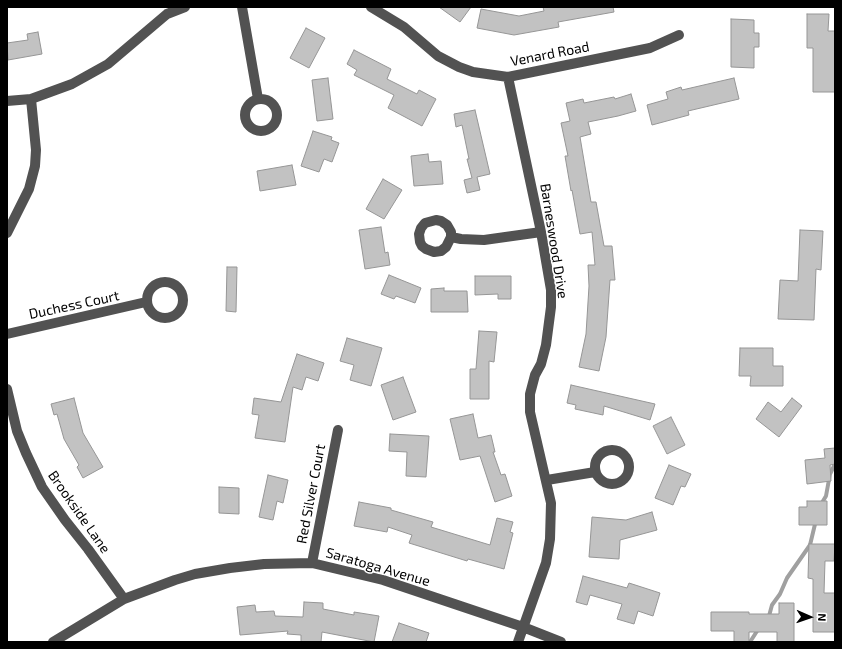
<!DOCTYPE html>
<html>
<head>
<meta charset="utf-8">
<style>
  body { margin:0 }
  #map { position:relative; width:842px; height:649px; overflow:hidden; background:#fff; font-family:"Exo 2",sans-serif }
  canvas { display:block }
  .frame { position:absolute; inset:0; border:8px solid #000; pointer-events:none }
  .north { position:absolute; left:790px; top:597px; width:40px; height:40px; -webkit-text-stroke:3px #fff; paint-order:stroke; rotate:92deg; font-size:11px; font-weight:700; line-height:16px; text-align:center; color:#000 }
  .north::after { content:''; display:block; margin:auto; width:14px; height:18px; background:#000; clip-path:polygon(50% 0,100% 100%,50% 72%,0 100%) }
</style>
</head>
<body>
<div id="map">
<canvas width="842" height="649"></canvas>
<div class="frame"></div>
<div class="north">N</div>
</div>
<script>
const ctx = document.querySelector('canvas').getContext('2d');
ctx.lineJoin = 'round';
function shape(rows) {
  const path = new Path2D();
  for (const r of rows) {
    if (r.length === 3) {
      path.moveTo(r[0] + r[2], r[1]);
      path.arc(r[0], r[1], r[2], 0, 2 * Math.PI);
      continue;
    }
    path.moveTo(r[0], r[1]);
    for (let i = 2; i < r.length; i += 2) path.lineTo(r[i], r[i + 1]);
  }
  return path;
}
function strokePath(path, color, width, dash) {
  ctx.strokeStyle = color;
  ctx.lineWidth = width;
  ctx.lineCap = dash ? 'butt' : 'round';
  ctx.setLineDash(dash || []);
  ctx.stroke(path);
}
function fill(path, color) {
  ctx.fillStyle = color;
  ctx.fill(path, 'evenodd');
}
function write(font, color, halo, rows, align = 'center') {
  ctx.font = font + ' "Exo 2",sans-serif';
  ctx.lineWidth = 3;
  ctx.setLineDash([]);
  ctx.textBaseline = 'middle';
  ctx.strokeStyle = halo;
  ctx.fillStyle = color;
  for (const [text, x, y, turn = 0] of rows) {
    ctx.save();
    ctx.translate(x, y);
    ctx.rotate((+turn || 0) * Math.PI / 180);
    ctx.textAlign = isNaN(turn) ? turn : align;
    if (halo) ctx.strokeText(text, 0, 0);
    ctx.fillText(text, 0, 0);
    ctx.restore();
  }
}
strokePath(shape([
  [820,506,826,496,830,474,835,464],
  [767,618,769,616,772,605,780,594,787,578,810,545,816,520],
  [750,642,759,628]
]), '#a0a0a0', 4);
const building = shape([
  [439,7,471,7,460,22,439,7],
  [543,7,613,7,614,12,558,22,559,27,514,35,477,28,481,9,519,16,544,11,543,7],
  [807,14,829,14,828,31,835,31,835,92,813,92,813,48,807,48,807,14],
  [731,19,754,20,754,33,759,33,759,47,754,47,754,68,731,67,731,19],
  [306,28,325,38,309,68,290,58,306,28],
  [38,32,42,54,8,60,7,43,28,40,27,34,38,32],
  [354,50,391,69,387,79,417,94,419,90,436,99,422,126,388,108,394,95,354,75,357,70,347,64,354,50],
  [328,78,333,119,317,121,312,80,328,78],
  [734,78,739,99,688,111,689,115,652,125,647,105,668,99,666,92,681,87,682,90,734,78],
  [631,94,636,111,618,116,588,122,591,134,580,137,591,202,596,202,604,246,612,246,615,280,610,280,606,337,599,371,579,367,586,334,589,286,588,265,595,265,592,232,580,234,572,190,571,191,565,156,568,156,561,123,570,121,566,103,583,99,584,103,614,97,615,99,631,94],
  [475,110,490,174,477,177,480,190,467,193,464,180,472,178,467,159,469,159,462,125,456,127,454,114,475,110],
  [313,131,332,137,331,140,339,143,332,162,324,159,319,172,301,166,313,131],
  [428,154,429,162,441,161,443,184,414,186,411,156,428,154],
  [292,165,296,185,260,191,257,171,292,165],
  [383,179,402,190,384,219,366,209,383,179],
  [381,227,385,253,388,252,390,265,365,269,359,230,381,227],
  [800,230,823,231,821,270,816,269,814,320,778,319,780,280,798,281,800,230],
  [227,267,237,267,236,312,226,311,227,267],
  [389,275,421,288,415,303,396,296,394,299,381,294,389,275],
  [475,276,511,276,511,299,498,299,498,294,475,295,475,276],
  [444,288,444,291,467,291,468,312,431,312,431,289,444,288],
  [479,331,497,332,494,362,489,361,489,399,470,399,470,369,476,369,479,331],
  [347,338,382,348,371,386,350,380,354,365,340,361,347,338],
  [740,348,773,348,773,366,783,366,783,386,750,386,751,376,739,376,740,348],
  [297,354,324,363,318,381,306,377,302,390,293,387,285,442,255,438,259,415,252,414,254,398,281,402,297,354],
  [403,377,416,412,393,420,381,385,403,377],
  [571,385,655,404,650,420,604,406,603,415,575,409,576,405,567,403,571,385],
  [74,398,83,433,103,467,83,478,77,467,79,465,64,439,57,414,54,415,51,404,74,398],
  [792,398,802,406,779,437,756,419,768,402,781,412,792,398],
  [473,414,478,438,491,435,495,452,493,452,501,475,505,474,512,496,495,502,480,456,460,460,450,419,473,414],
  [671,417,685,445,667,454,653,426,671,417],
  [390,434,429,436,426,477,406,476,407,452,389,451,390,434],
  [835,448,835,464,830,465,831,481,807,484,805,460,825,458,824,449,835,448],
  [669,465,691,474,685,487,681,486,673,505,655,498,669,465],
  [268,475,288,480,283,503,277,501,273,520,259,517,268,475],
  [219,487,239,488,239,514,219,513,219,487],
  [807,501,827,501,827,525,799,525,799,507,807,507,807,501],
  [359,502,391,508,391,510,433,522,431,527,490,545,497,518,513,522,510,532,513,533,504,569,468,559,467,561,409,543,412,535,388,527,387,532,354,526,359,502],
  [652,512,657,530,620,540,619,559,589,557,592,517,626,520,652,512],
  [809,544,835,544,834,561,825,561,824,593,835,593,835,632,813,632,813,579,808,578,809,544],
  [583,576,627,588,629,583,660,593,653,616,638,611,634,624,617,619,622,604,590,595,587,605,576,602,583,576],
  [304,602,323,603,323,609,354,615,354,612,379,616,374,642,322,632,321,642,301,642,301,635,287,634,288,631,240,635,237,607,255,605,256,612,274,611,275,616,303,617,304,602],
  [779,603,794,603,794,642,777,642,777,632,749,632,749,642,734,642,734,631,711,631,711,612,749,612,749,614,779,614,779,603],
  [399,623,429,633,426,642,392,642,399,623]
]);
fill(building, '#c2c2c2');
strokePath(building, '#969696', 1);
strokePath(shape([
  [242,7,258,99],
  [371,7,404,27,438,56,459,67,473,72,508,77,650,48,679,35],
  [508,77,541,232,551,290,551,307,546,345,541,364,535,375,530,394,530,412,551,503,550,539,546,563,518,642],
  [261,115,16],
  [7,101,31,99,72,84,108,64,167,14,185,7],
  [7,233,29,189,35,166,36,150,31,99],
  [451,237,446,247,441,251,434,252,426,249,422,246,420,242,419,234,421,228,425,223,436,220,441,221,447,225,451,232,451,237,461,239,484,240,541,232],
  [165,300,18],
  [7,334,146,302],
  [7,389,17,431,26,453,42,487,65,520,88,549,124,599],
  [612,467,17],
  [547,480,595,472],
  [312,563,338,430],
  [53,642,124,599,175,580,195,574,230,568,264,564,312,563,383,580,523,627,561,642]
]), '#525252', 10);
write('14px', '#000', '#fff', [
  ["Venard Road",550,54,-11],
  ["Barneswood Drive",554,241,81],
  ["Duchess Court",74,305,-12],
  ["Red Silver Court",311,494,-79],
  ["Brookside Lane",79,512,55],
  ["Saratoga Avenue",378,567,16]
]);
</script>
</body>
</html>
